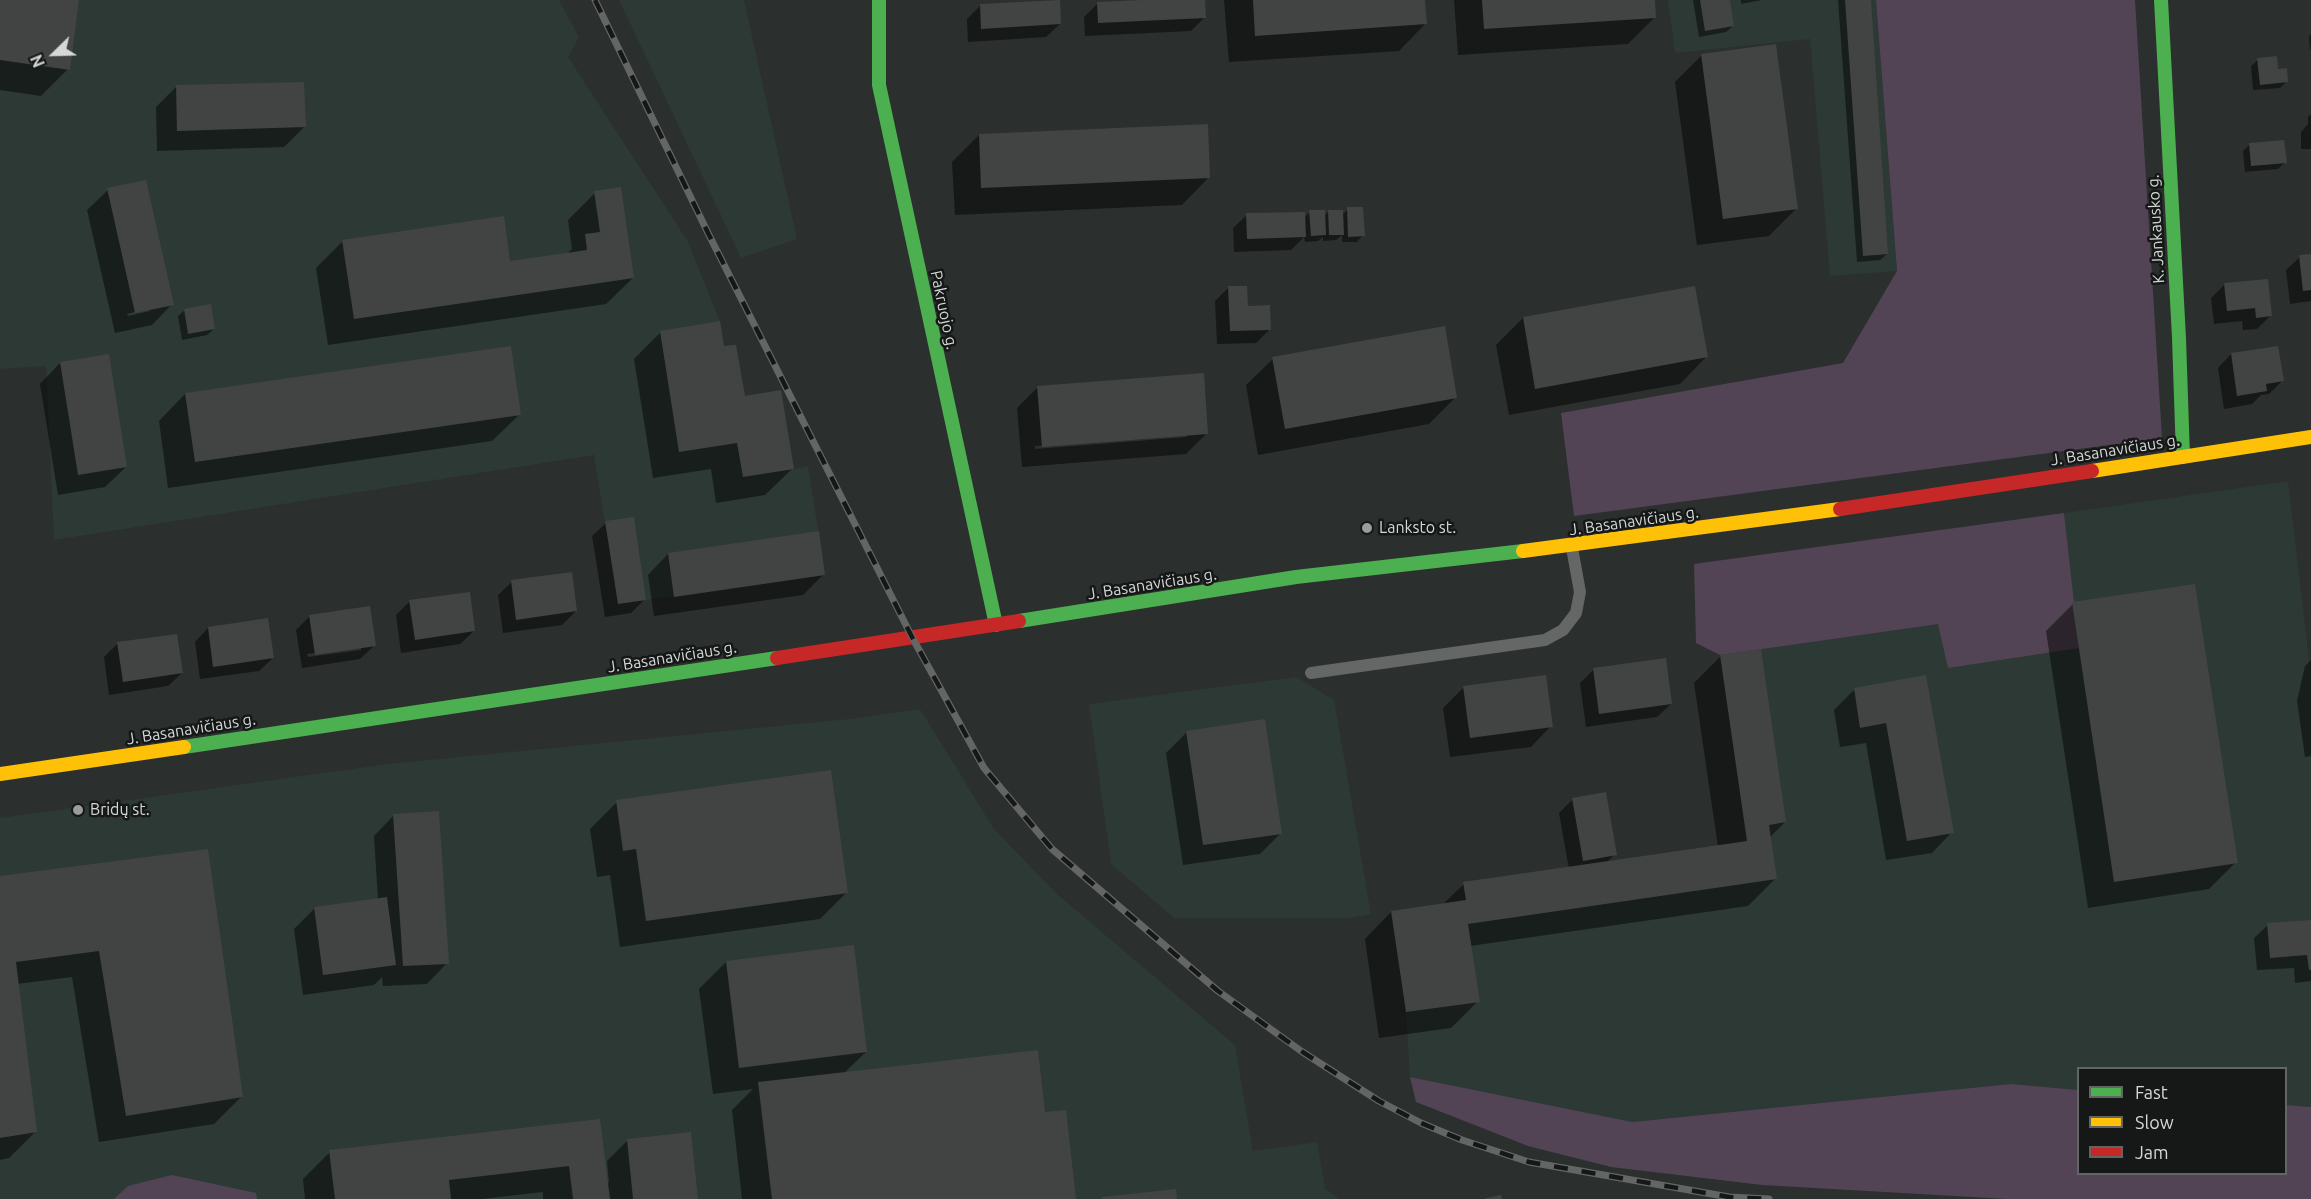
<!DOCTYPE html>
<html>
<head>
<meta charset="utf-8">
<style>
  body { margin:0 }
  #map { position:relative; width:2311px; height:1199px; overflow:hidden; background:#2b2f2d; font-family:Ubuntu,sans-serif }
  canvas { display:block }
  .legend { position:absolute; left:2077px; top:1067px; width:210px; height:108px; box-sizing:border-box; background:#151817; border:2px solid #616563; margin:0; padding:8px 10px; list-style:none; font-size:18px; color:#d4d8d6 }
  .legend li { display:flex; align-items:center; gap:12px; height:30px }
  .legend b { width:30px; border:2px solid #616563 }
  .north { position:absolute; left:24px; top:24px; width:60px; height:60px; -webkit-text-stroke:4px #151817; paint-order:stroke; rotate:247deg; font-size:16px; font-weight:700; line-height:24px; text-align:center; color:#d4d8d6 }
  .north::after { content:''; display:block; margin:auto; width:21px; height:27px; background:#d4d8d6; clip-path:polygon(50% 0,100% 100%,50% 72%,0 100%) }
</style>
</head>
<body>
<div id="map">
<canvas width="2311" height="1199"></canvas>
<ul class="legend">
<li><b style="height:8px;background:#4caf50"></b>Fast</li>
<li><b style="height:8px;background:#ffc107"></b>Slow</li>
<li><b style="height:8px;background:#c62828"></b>Jam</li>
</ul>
<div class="north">N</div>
</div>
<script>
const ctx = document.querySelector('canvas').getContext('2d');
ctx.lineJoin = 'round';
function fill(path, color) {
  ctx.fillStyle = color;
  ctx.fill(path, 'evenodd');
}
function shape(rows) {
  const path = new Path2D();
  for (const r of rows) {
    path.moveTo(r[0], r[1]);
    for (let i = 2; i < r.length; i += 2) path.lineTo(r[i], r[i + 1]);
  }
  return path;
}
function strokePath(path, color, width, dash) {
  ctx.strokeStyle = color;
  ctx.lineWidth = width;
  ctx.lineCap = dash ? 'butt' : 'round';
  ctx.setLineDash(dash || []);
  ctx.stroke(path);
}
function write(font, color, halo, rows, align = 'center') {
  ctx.font = font + ' Ubuntu,sans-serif';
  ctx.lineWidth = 5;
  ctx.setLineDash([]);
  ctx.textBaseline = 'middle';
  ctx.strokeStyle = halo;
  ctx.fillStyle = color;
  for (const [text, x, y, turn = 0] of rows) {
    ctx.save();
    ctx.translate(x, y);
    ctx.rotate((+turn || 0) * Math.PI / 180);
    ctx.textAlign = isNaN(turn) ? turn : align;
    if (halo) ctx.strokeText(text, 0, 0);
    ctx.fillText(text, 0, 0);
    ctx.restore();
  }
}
fill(shape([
  [0,0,559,0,579,37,568,57,687,240,720,321,724,346,736,345,745,396,781,390,794,469,808,466,825,575,618,604,594,455,54,540,46,366,0,369],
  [619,0,744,0,797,239,741,258],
  [1668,0,1876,0,1897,271,1830,276,1810,39,1675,53],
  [2288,481,2311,676,2311,1107,2286,1105,2286,1068,2078,1068,2078,1090,2011,1084,1631,1122,1410,1077,1406,1012,1391,911,1466,900,1463,882,1747,841,1720,655,2072,602,2064,513],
  [1296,677,1334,700,1371,914,1351,918,1174,918,1111,864,1089,704],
  [920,709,994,829,1057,894,1235,1045,1253,1151,1317,1142,1325,1189,1340,1199,0,1199,0,818,388,764,849,719]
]), '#2d3935');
fill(shape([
  [1876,0,2135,0,2162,438,1574,516,1561,413,1843,363,1897,271],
  [2064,513,2079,648,1948,668,1938,624,1720,655,1696,643,1694,564],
  [1410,1077,1632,1122,2011,1084,2078,1090,2078,1174,2286,1174,2286,1105,2311,1107,2311,1199,2007,1199,1762,1185,1611,1167,1528,1146,1416,1102],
  [172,1175,256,1193,257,1199,114,1199,128,1186]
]), '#534455');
fill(shape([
  [0,0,78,0,68,69,41,96,0,90],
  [1176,0,1204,0,1205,17,1191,31,1085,36,1084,17,1098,3],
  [1224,0,1424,0,1425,24,1399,51,1229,62],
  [1454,0,1654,0,1655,17,1628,44,1458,55],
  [1693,0,1729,0,1733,26,1726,32,1699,37],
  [1741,0,1762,0,1741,4],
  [1838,0,1869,0,1887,254,1880,260,1857,262],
  [980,6,1060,24,1046,37,968,42,967,19],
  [2311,34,2311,49,2310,49,2309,36],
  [1702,55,1796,209,1769,236,1697,245,1675,82],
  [2258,60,2277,71,2287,81,2280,88,2253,90,2251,66],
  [176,87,304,127,284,147,157,151,156,107],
  [2311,114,2311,154,2311,149,2301,149,2301,132,2308,124,2308,117],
  [979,135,1208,178,1182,205,955,215,952,162],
  [2249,145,2285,162,2278,169,2245,172,2243,151],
  [108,190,172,304,152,325,115,333,87,210],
  [150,308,150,311,128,316,127,314],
  [595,193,633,278,606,304,328,345,316,268,343,241,509,262,567,254,572,249,568,220],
  [1348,209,1363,235,1357,242,1342,242,1342,235,1336,240,1323,241,1323,237,1318,241,1305,242,1304,237,1291,250,1234,252,1233,228,1247,215,1304,218,1310,212,1324,216,1328,212,1342,215],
  [2311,255,2311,301,2290,304,2286,270,2300,257],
  [2225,284,2271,315,2257,329,2243,330,2242,321,2214,324,2211,298],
  [1228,288,1270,329,1256,343,1217,344,1215,301],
  [185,310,214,329,207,335,182,340,178,316],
  [1523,318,1706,357,1680,384,1509,415,1496,345],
  [661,332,723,348,743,398,792,469,765,495,716,503,711,469,653,478,634,359],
  [2231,354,2282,381,2269,394,2261,395,2252,404,2224,409,2218,368],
  [1273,359,1456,397,1429,424,1258,455,1246,385],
  [60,363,126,467,105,487,58,495,40,384],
  [1038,387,1207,433,1186,454,1022,467,1017,408],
  [1187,434,1187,437,1035,449,1035,446],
  [185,394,519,415,492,441,168,488,159,421],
  [606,523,644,600,631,613,605,617,592,536],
  [668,554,824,574,803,595,654,616,648,575],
  [512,582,576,611,562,625,503,633,498,595],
  [410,601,474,631,460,644,401,653,396,615],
  [2073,604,2236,862,2209,889,2088,908,2046,631],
  [310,616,374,646,360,659,302,668,296,630],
  [361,647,361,650,308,657,307,654],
  [208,628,273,658,259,671,200,679,195,642],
  [117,644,182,673,168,686,109,695,104,657],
  [1721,656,1785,822,1769,838,1775,879,1748,906,1470,946,1478,1001,1451,1028,1379,1038,1365,939,1391,912,1443,904,1464,884,1569,869,1559,813,1573,799,1615,854,1606,863,1718,847,1694,683],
  [2311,660,2311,756,2305,757,2297,701,2305,666],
  [1594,669,1671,704,1657,717,1586,727,1580,683],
  [1925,677,1952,832,1932,853,1886,860,1866,743,1840,747,1834,710,1854,690],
  [1464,687,1551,726,1531,747,1450,757,1443,708],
  [1187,732,1280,834,1260,854,1183,865,1166,753],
  [617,802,847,892,820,919,620,947,610,875,597,877,590,829],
  [394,815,447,963,427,984,383,986,382,977,374,985,303,995,294,929,314,909,378,900,374,836],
  [206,851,241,1097,214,1124,99,1142,72,977,17,984,36,1131,9,1158,0,1160,0,878],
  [2311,921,2311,981,2295,983,2294,968,2257,970,2254,938,2268,925],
  [726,962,866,1052,844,1073,1043,1114,1074,1199,742,1199,732,1110,753,1089,713,1094,699,989],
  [599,1120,606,1184,609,1183,607,1161,627,1141,696,1199,543,1199,543,1192,481,1199,305,1199,303,1179,330,1152]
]), '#0007');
fill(shape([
  [0,0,79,0,70,70,0,60],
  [1060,0,1061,24,981,29,980,4],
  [1142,0,1205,0,1206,18,1098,23,1097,2],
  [1253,0,1425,0,1427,24,1255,36],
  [1482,0,1655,0,1656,18,1484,29],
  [1700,0,1730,0,1734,26,1705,31],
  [1845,0,1871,0,1888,254,1863,256],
  [1776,44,1798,209,1723,219,1701,54],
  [2277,56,2278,69,2287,68,2288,82,2260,85,2257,58],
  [304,82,306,127,177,131,176,85],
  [1208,124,1210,178,981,188,979,134],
  [2284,140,2287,163,2251,166,2249,143],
  [146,180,174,305,135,313,107,188],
  [621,187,634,278,354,319,342,240,504,216,510,261,587,250,585,234,600,232,594,191],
  [1347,207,1363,207,1365,236,1348,237],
  [1309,210,1325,210,1326,235,1311,236],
  [1328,210,1343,210,1344,235,1329,235],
  [1305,212,1306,237,1247,239,1246,213],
  [2311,254,2311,290,2303,291,2299,255],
  [2268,279,2272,316,2256,318,2255,308,2227,311,2224,283],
  [1228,286,1247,286,1248,306,1270,305,1271,330,1230,331],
  [1695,286,1708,357,1535,389,1523,317],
  [211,304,215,329,188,334,184,309],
  [720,321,724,346,736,345,745,396,781,390,794,469,743,477,737,443,679,452,660,331],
  [1445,326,1457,398,1285,429,1272,357],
  [511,346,521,415,195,462,185,393],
  [2278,346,2284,381,2266,384,2267,391,2237,396,2231,353],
  [109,354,127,467,78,475,60,362],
  [1204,373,1208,434,1042,447,1037,386],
  [634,517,646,600,618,604,605,521],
  [819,531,825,575,674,597,668,553],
  [572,572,577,611,516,620,511,580],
  [2195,584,2238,863,2114,882,2072,602],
  [470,592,475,631,415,640,409,600],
  [370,606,376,646,315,655,309,615],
  [268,618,274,658,213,667,208,627],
  [177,634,183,673,123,682,117,642],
  [1761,649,1786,822,1769,825,1777,879,1468,924,1480,1002,1406,1012,1391,911,1466,900,1463,882,1747,841,1720,655],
  [1666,658,1672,704,1599,714,1593,668],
  [1546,675,1553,727,1470,738,1463,686],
  [1926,675,1954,833,1907,841,1886,723,1860,728,1854,688],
  [1265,719,1282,834,1203,845,1186,731],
  [831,770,848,893,646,921,636,849,623,851,616,800],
  [1606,792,1617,855,1583,861,1572,798],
  [439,811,449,964,403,966,393,814],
  [208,849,243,1097,126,1116,99,951,16,962,37,1132,0,1138,0,876],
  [387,897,396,965,323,975,314,907],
  [2311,920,2311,970,2309,970,2307,955,2270,958,2267,923],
  [854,945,867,1052,739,1068,726,961],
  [1038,1050,1045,1112,1066,1110,1076,1199,772,1199,758,1082],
  [600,1119,610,1199,573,1199,569,1166,449,1180,451,1199,335,1199,329,1150],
  [691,1132,698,1199,633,1199,627,1139],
  [1176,1189,1177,1199,1102,1199,1102,1197],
  [1501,1195,1502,1199,1486,1199,1486,1198]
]), '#414443');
strokePath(shape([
  [1311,673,1545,640,1563,630,1576,613,1580,592,1572,548]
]), '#656666', 12);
strokePath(shape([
  [879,0,879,85,996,625],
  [2161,0,2179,338,2183,457],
  [1019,621,1296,577,1523,551],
  [184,747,777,658]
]), '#4caf50', 14);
strokePath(shape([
  [2092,471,2311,437],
  [1523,551,1840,509],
  [0,774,184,747]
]), '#ffc107', 14);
strokePath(shape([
  [1840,509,2092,471],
  [777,658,1019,621]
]), '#c62828', 14);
const rail = shape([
  [595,0,709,235,912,637,984,768,1052,849,1218,991,1301,1051,1379,1101,1421,1123,1462,1140,1529,1162,1729,1197,1769,1199]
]);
strokePath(rail, '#646665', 7);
strokePath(rail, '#151817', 4.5, [14]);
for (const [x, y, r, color] of [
  [1367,528,6,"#999d9b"],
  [78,810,6,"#999d9b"]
]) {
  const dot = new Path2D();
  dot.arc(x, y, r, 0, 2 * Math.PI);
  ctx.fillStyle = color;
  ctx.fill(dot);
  strokePath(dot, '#151817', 2);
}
write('16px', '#d4d8d6', '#151817', [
  ["K. Jankausko g.",2156,229,-93],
  ["Pakruojo g.",944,310,78],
  ["J. Basanavičiaus g.",2115,450,-9],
  ["J. Basanavičiaus g.",1634,521,-8],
  ["J. Basanavičiaus g.",1152,584,-9],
  ["J. Basanavičiaus g.",672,657,-9],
  ["J. Basanavičiaus g.",191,729,-9]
]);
write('16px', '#d4d8d6', '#151817', [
  ["Lanksto st.",1379,528],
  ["Bridų st.",90,810]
], 'left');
</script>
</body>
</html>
